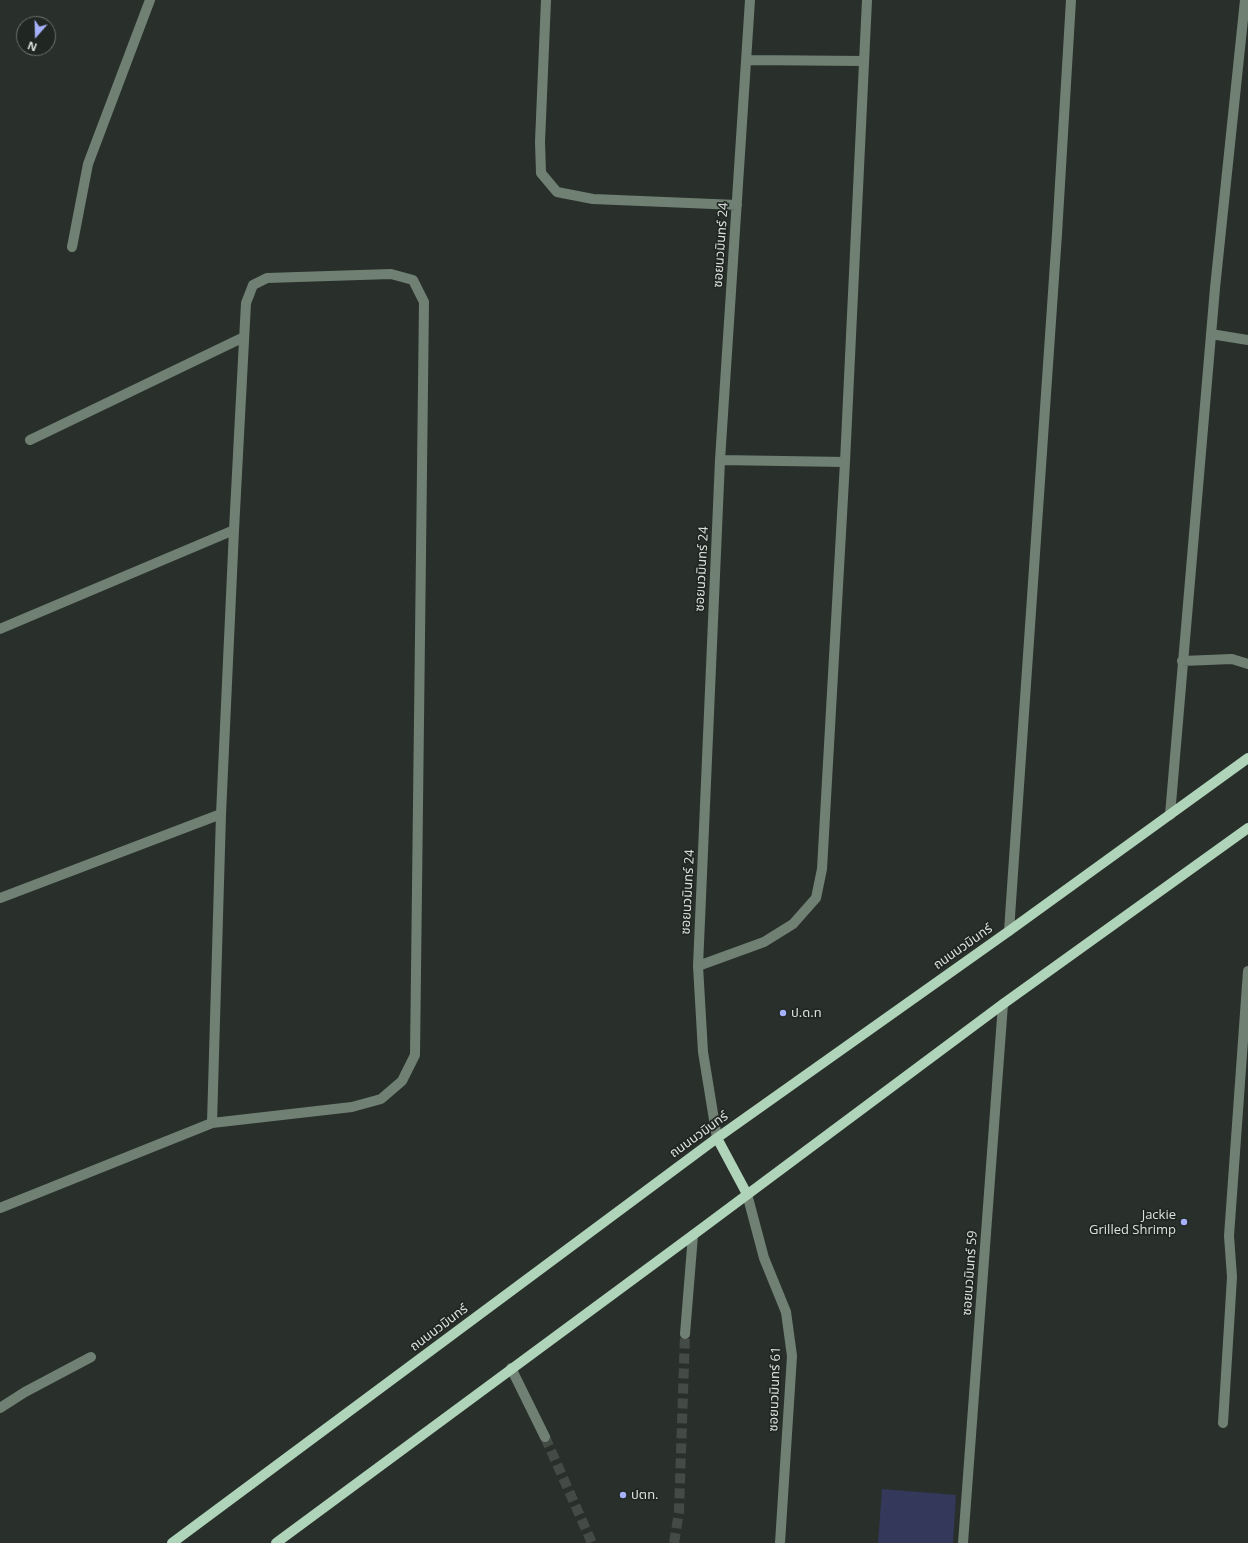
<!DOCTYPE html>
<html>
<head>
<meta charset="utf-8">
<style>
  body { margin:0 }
  #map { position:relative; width:1248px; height:1543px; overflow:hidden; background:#29302b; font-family:"Open Sans",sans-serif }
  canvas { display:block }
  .north { position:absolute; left:16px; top:16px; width:40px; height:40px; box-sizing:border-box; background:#202621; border:1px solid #6c716d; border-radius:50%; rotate:200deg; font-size:11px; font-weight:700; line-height:16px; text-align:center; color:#dde1de }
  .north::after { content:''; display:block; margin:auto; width:14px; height:18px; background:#a6b1fc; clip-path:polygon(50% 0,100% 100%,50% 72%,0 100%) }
</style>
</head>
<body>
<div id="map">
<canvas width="1248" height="1543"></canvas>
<div class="north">N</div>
</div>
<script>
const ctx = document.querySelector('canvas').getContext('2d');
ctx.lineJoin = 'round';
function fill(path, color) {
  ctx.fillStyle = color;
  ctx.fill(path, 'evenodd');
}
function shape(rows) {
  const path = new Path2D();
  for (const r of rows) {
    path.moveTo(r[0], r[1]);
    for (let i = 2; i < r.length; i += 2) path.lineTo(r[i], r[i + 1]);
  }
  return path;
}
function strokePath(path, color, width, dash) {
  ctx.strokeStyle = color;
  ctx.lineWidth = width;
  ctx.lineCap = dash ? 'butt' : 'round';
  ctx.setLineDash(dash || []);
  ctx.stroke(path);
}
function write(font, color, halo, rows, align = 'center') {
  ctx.font = font + ' "Open Sans","Noto Sans Thai",sans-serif';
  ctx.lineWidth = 3.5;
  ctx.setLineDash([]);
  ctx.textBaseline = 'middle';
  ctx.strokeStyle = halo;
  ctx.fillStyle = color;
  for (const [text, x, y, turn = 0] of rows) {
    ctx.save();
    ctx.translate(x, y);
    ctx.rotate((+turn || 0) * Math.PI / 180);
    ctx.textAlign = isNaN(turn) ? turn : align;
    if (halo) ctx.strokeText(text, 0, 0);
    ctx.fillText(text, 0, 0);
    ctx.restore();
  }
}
fill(shape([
  [882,1489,956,1495,953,1543,878,1543]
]), '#34385b');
strokePath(shape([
  [545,1437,592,1543],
  [674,1543,679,1512,685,1334]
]), '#444b46', 10, [10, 5]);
strokePath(shape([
  [546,0,540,142,541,173,557,192,593,199,737,205],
  [747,60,864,61],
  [72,247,88,164,150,0],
  [1211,334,1248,340],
  [30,440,244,337],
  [720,460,845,462],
  [0,629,234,530],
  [1182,661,1232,659,1248,664],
  [1170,815,1215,288,1245,0],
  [0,898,221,814],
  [1009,931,1057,234,1071,0],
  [698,966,764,942,793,924,816,898,822,869,845,462,867,0],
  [717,1138,703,1052,698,966,720,460,750,0],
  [747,1194,764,1258,786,1312,792,1356,780,1543],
  [0,1208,212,1123,352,1107,381,1099,402,1081,415,1055,424,302,413,280,391,274,267,278,253,285,246,303,234,530,221,814,212,1123],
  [685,1334,693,1235],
  [511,1368,545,1437],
  [0,1408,25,1392,91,1357],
  [1223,1423,1232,1277,1229,1236,1248,971],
  [963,1543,1003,1004]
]), '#708174', 10);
strokePath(shape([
  [717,1138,747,1194],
  [172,1543,717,1138,1009,931,1248,758],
  [276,1543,693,1235,1003,1004,1248,828]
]), '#b0d4b9', 10);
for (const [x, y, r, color] of [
  [783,1013,4,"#a6b1fc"],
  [1184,1222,4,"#a6b1fc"],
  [623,1495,4,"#a6b1fc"]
]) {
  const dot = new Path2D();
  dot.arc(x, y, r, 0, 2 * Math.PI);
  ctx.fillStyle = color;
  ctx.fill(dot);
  strokePath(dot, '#202621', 1.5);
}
write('13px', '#dde1de', '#202621', [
  ["ซอยนวมินทร์ 24",721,245,-86],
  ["ซอยนวมินทร์ 24",702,569,-87],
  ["ซอยนวมินทร์ 24",688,892,-87],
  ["ถนนนวมินทร์",963,947,-35],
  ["ถนนนวมินทร์",699,1135,-36],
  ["ซอยนวมินทร์ 59",970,1273,-86],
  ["ถนนนวมินทร์",439,1328,-37],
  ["ซอยนวมินทร์ 61",775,1389,-88]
]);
write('13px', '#dde1de', '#202621', [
  ["ป.ด.ท",791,1013],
  ["Jackie",1176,1215,"right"],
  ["Grilled Shrimp",1176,1230,"right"],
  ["ปตท.",631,1495]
], 'left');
</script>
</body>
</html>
